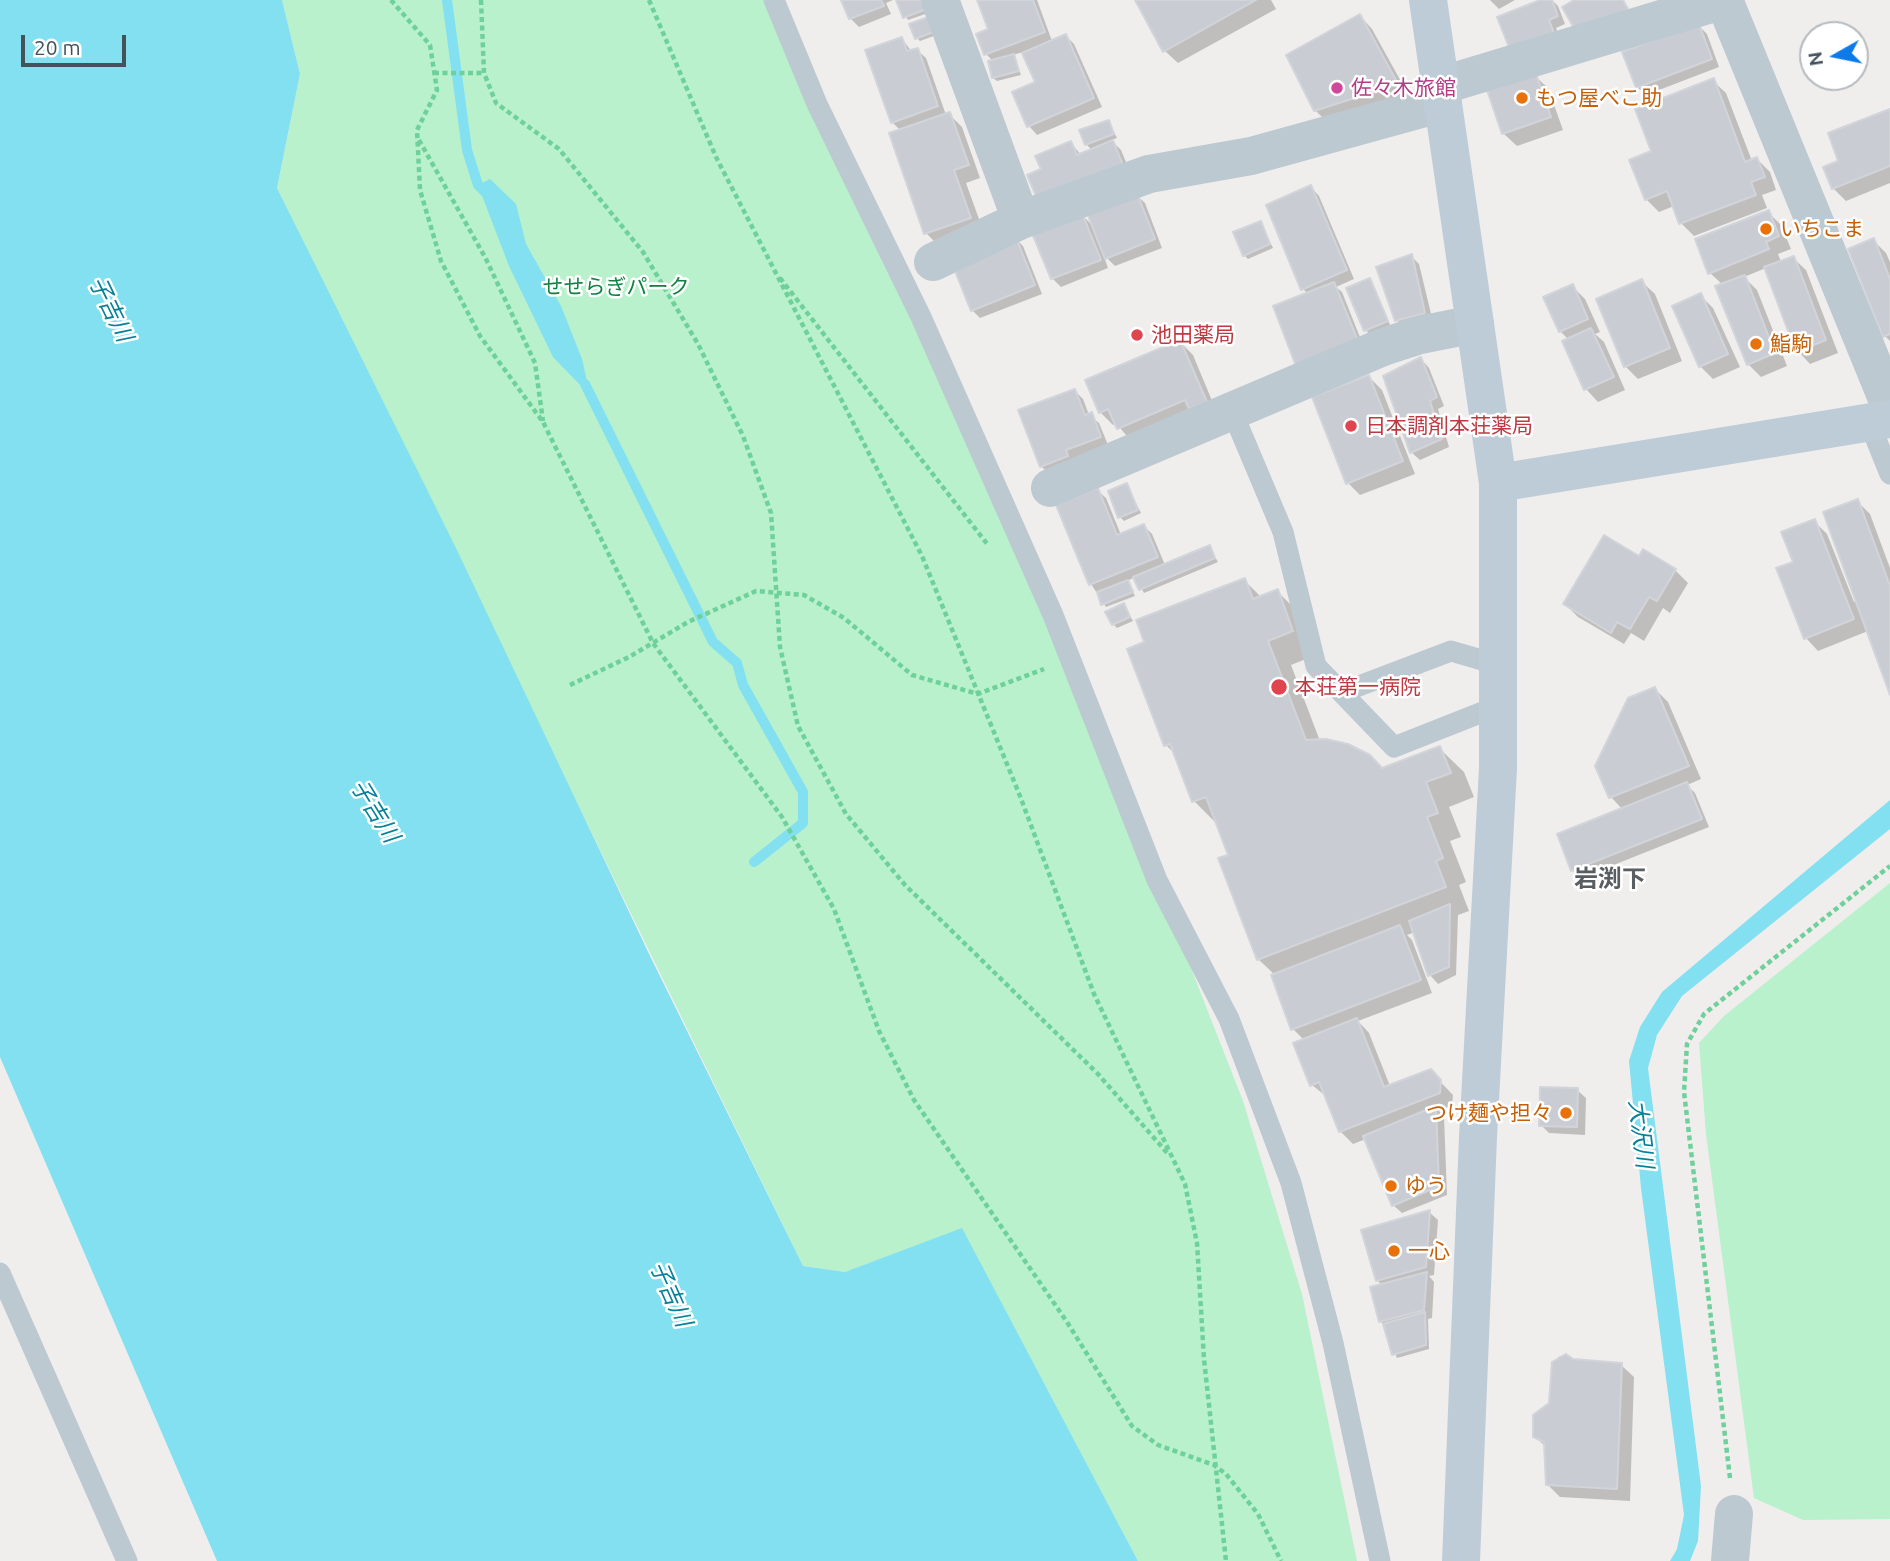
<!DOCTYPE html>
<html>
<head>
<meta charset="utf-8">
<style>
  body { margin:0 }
  #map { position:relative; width:1890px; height:1561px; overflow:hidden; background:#f0eded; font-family:Ubuntu,sans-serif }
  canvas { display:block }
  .north { position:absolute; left:1799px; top:21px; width:70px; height:70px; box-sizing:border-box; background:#fff; border:2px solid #b4babe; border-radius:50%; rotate:261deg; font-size:19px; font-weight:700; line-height:28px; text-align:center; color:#44525c }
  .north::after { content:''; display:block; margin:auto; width:24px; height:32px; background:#0d7aea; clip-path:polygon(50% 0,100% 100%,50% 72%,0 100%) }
  .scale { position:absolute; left:21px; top:35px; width:105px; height:32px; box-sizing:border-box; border:4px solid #44525c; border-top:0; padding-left:9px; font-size:21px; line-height:24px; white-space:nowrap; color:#44525c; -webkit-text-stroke:5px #fff; paint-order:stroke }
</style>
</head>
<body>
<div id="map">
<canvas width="1890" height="1561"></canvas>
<div class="north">N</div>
<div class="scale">20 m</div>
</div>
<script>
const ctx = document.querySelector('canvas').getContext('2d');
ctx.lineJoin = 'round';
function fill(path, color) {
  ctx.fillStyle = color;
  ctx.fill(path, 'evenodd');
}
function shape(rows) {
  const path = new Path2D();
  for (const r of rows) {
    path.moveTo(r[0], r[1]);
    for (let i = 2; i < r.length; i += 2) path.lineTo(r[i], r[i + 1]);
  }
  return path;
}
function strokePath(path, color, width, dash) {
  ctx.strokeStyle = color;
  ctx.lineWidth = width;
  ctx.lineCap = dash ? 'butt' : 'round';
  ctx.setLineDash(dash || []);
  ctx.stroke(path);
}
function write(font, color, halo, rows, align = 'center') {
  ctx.font = font + ' Ubuntu,"Noto Sans JP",sans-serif';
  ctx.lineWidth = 5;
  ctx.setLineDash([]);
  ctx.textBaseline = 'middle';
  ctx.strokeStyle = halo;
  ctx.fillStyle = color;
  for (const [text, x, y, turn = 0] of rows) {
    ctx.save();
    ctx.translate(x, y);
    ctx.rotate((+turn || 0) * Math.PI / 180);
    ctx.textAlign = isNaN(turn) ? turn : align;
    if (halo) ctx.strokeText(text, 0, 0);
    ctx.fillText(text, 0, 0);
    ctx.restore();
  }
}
fill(shape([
  [282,0,778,0,1070,659,1243,1101,1302,1294,1357,1561,1138,1561,962,1229,845,1272,803,1266,277,188,300,74],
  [1890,883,1890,1519,1803,1520,1754,1498,1706,1134,1699,1043,1724,1016]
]), '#b8f1cb');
fill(shape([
  [0,0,282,0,300,74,277,188,455,546,650,956,803,1266,845,1272,962,1228,1138,1561,217,1561,0,1057],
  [490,179,516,204,526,244,561,306,582,359,590,395,553,357,509,266,478,185],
  [1890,800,1890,829,1682,996,1657,1035,1648,1068,1701,1486,1698,1541,1690,1561,1670,1561,1677,1549,1684,1515,1641,1188,1629,1061,1640,1027,1662,992]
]), '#82e0f1');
fill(shape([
  [843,0,893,0,886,3,891,14,859,27,850,18],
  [898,0,931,12,908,20],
  [979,0,1037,0,1052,41,1066,36,1074,44,1102,107,1037,135,1029,126,1014,93,1037,83,1023,52,1013,55,1021,75,997,81,993,78,993,61,986,54,990,30],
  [1137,0,1271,0,1276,9,1178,63,1165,51],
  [1490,0,1515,0,1499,9],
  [1545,0,1552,0,1558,6,1565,24,1556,28,1561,41,1512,49],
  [1360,16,1372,29,1409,96,1328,123,1315,110],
  [934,22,939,34,920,41,917,38],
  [1699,26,1707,34,1719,67,1646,95,1637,87],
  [902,39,912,52,917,50,926,58,946,115,949,114,962,127,980,178,966,183,983,230,939,246,926,233,901,131,892,122],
  [1535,76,1548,88,1563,130,1517,146,1504,134,1489,92],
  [1713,81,1726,93,1752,161,1757,159,1770,172,1776,190,1762,195,1767,208,1694,236,1681,223,1674,206,1659,212,1646,199,1653,152],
  [1890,111,1890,183,1846,201,1833,188],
  [1109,122,1117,138,1111,140,1121,150,1132,177,1043,170,1071,143,1081,155,1092,150,1086,144],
  [1311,187,1319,196,1354,279,1336,287,1342,292,1365,350,1303,289],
  [1136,195,1145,203,1162,248,1115,266,1103,254,1108,268,1061,287,1052,278,1035,234,1082,215,1094,227],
  [1768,212,1781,225,1791,249,1778,254,1781,262,1793,258,1806,270,1838,353,1810,364,1798,351,1766,268,1744,277,1757,290,1787,366,1761,377,1748,364,1723,285,1710,273],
  [1261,223,1273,248,1248,259,1244,255],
  [1014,237,1023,246,1042,294,980,318,972,310],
  [1873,240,1886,253,1890,262,1890,341,1885,336],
  [1411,256,1419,264,1433,322,1405,328,1397,320],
  [1370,280,1390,325,1369,334,1366,330],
  [1642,282,1655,294,1682,361,1638,379,1625,366],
  [1572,286,1585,299,1600,332,1595,334,1604,342,1625,390,1598,402,1586,389,1569,340,1560,331],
  [1700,295,1713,308,1740,367,1713,379,1700,366],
  [1180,342,1193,355,1218,415,1131,441,1116,423,1113,425,1100,412],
  [1421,359,1429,368,1444,406,1438,409,1449,447,1420,460,1411,452],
  [1369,377,1382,390,1415,474,1360,495,1348,483],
  [1075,391,1083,399,1089,415,1099,423,1108,445,1050,475,1041,466],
  [1127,485,1141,513,1124,521,1120,517],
  [1097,490,1106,498,1121,535,1144,526,1152,534,1165,565,1209,547,1218,562,1144,593,1135,577,1127,581,1135,596,1106,607,1091,584],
  [1857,501,1870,514,1890,568,1890,690,1868,631,1818,651,1806,638,1795,563,1814,521,1827,534,1854,602,1857,601],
  [1644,551,1675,570,1688,583,1670,613,1663,608,1644,641,1631,633,1624,644,1578,617,1565,604,1639,558],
  [1244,580,1261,597,1277,591,1301,615,1316,655,1291,665,1320,741,1382,770,1439,748,1464,772,1474,797,1449,807,1461,837,1450,841,1466,882,1459,885,1469,911,1458,915,1456,975,1438,984,1430,975,1415,932,1407,935,1412,940,1432,993,1358,1021,1369,1033,1390,1086,1430,1071,1453,1095,1452,1106,1439,1111,1444,1116,1447,1195,1402,1213,1393,1205,1366,1139,1353,1144,1340,1131,1327,1097,1312,1085,1304,1040,1293,1029,1275,975,1258,959,1219,826,1194,801,1175,754,1166,745,1146,643],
  [1124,605,1133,621,1117,628,1113,624],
  [1655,689,1668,702,1701,779,1687,785,1695,793,1709,827,1581,878,1572,870,1623,810,1611,797,1597,766],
  [1577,1090,1586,1098,1585,1135,1549,1133,1541,1125],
  [1429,1212,1438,1220,1434,1275,1429,1276,1434,1282,1432,1318,1428,1319,1429,1349,1397,1358,1381,1321,1383,1286,1377,1280],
  [1560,1356,1566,1356,1572,1361,1621,1365,1634,1377,1630,1501,1560,1497,1547,1484,1546,1447,1535,1437,1533,1427,1534,1416,1550,1404,1553,1362]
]), '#0003');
strokePath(shape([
  [447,0,467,150,478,185,487,194],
  [585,384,713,642,737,663,743,685,803,792,803,823,754,862]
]), '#82e0f1', 10);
const building = shape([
  [841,0,881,0,884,6,849,19,841,0],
  [896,0,926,0,929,8,903,18,896,0],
  [977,0,1033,0,1045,32,984,55,976,34,988,29,977,0],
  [1135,0,1256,0,1163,52,1135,0],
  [1540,0,1552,0,1558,16,1549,20,1554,33,1510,50,1497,17,1540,0],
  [1574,0,1623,0,1628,9,1579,37,1562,7,1574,0],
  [1360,14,1398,84,1314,111,1286,55,1360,14],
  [931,16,936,31,915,39,909,24,931,16],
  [1699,24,1712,59,1636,88,1622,52,1699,24],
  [1066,34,1094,98,1027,127,1012,92,1035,82,1022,53,1066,34],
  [902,37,907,51,918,48,938,106,891,123,865,50,902,37],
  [1014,54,1019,71,992,78,988,61,1014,54],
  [1536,74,1551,117,1502,134,1487,90,1536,74],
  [1714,78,1745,162,1757,157,1765,177,1751,182,1756,195,1679,224,1667,191,1645,200,1629,160,1651,151,1635,109,1714,78],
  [1890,109,1890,166,1832,189,1823,167,1838,161,1828,133,1890,109],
  [950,112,969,165,954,170,971,218,924,234,889,133,950,112],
  [1109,120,1114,134,1085,145,1079,130,1109,120],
  [1113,140,1124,168,1039,203,1027,175,1041,169,1035,156,1071,141,1077,155,1113,140],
  [1311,185,1347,270,1301,290,1266,205,1311,185],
  [1137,193,1155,239,1105,259,1087,213,1137,193],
  [1769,210,1779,236,1766,242,1769,249,1708,274,1695,239,1769,210],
  [1082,213,1101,260,1051,279,1032,233,1082,213],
  [1261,221,1270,244,1243,256,1233,232,1261,221],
  [1015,235,1035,285,971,311,951,261,1015,235],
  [1874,238,1890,279,1890,334,1883,337,1848,249,1874,238],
  [1412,254,1425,313,1395,321,1376,267,1412,254],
  [1794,256,1826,340,1796,352,1764,267,1794,256],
  [1745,275,1775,353,1747,365,1715,286,1745,275],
  [1370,278,1388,321,1364,331,1346,288,1370,278],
  [1642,279,1670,348,1624,367,1596,299,1642,279],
  [1334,282,1358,341,1296,366,1273,306,1334,282],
  [1573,284,1588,319,1559,332,1543,297,1573,284],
  [1701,293,1728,354,1699,367,1672,306,1701,293],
  [1591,328,1614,377,1584,390,1562,341,1591,328],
  [1180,340,1207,402,1189,409,1185,400,1117,429,1108,409,1099,413,1085,380,1180,340],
  [1421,357,1437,397,1430,401,1442,439,1410,453,1383,376,1421,357],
  [1369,375,1403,461,1346,484,1312,397,1369,375],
  [1075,389,1085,415,1092,412,1101,437,1066,450,1068,456,1040,467,1018,410,1075,389],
  [1127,483,1138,510,1118,518,1108,491,1127,483],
  [1098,488,1117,535,1144,524,1158,557,1089,585,1056,505,1098,488],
  [1858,499,1890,586,1890,695,1823,512,1858,499],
  [1815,519,1854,619,1804,639,1776,568,1793,562,1781,532,1815,519],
  [1604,535,1639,556,1643,549,1676,569,1657,601,1649,597,1630,629,1617,622,1611,633,1563,604,1604,535],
  [1210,545,1215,558,1139,590,1133,577,1210,545],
  [1245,578,1253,599,1278,589,1293,631,1268,641,1306,740,1326,739,1348,744,1370,755,1382,768,1440,746,1451,773,1426,782,1438,813,1427,817,1443,858,1436,861,1446,887,1257,960,1218,858,1228,855,1206,797,1192,802,1170,744,1164,746,1127,649,1144,642,1136,620,1245,578],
  [1128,580,1133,592,1101,605,1097,592,1128,580],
  [1124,603,1130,617,1112,625,1105,612,1124,603],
  [1655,687,1689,766,1609,798,1595,766,1628,698,1655,687],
  [1687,782,1702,819,1571,871,1557,834,1687,782],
  [1450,904,1449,967,1428,976,1409,921,1450,904],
  [1400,925,1421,980,1291,1030,1271,975,1400,925],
  [1357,1018,1384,1087,1431,1069,1441,1080,1440,1093,1339,1132,1319,1082,1310,1086,1293,1043,1357,1018],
  [1540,1087,1578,1088,1577,1127,1539,1126,1540,1087],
  [1436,1106,1439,1186,1392,1206,1363,1136,1436,1106],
  [1430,1210,1426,1267,1376,1281,1361,1230,1430,1210],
  [1427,1272,1424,1310,1379,1322,1370,1287,1427,1272],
  [1425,1312,1426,1345,1392,1355,1383,1324,1425,1312],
  [1566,1354,1573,1359,1622,1363,1617,1489,1546,1485,1544,1442,1533,1437,1533,1415,1549,1403,1552,1362,1566,1354]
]);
fill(building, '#c9ccd3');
strokePath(building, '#d1d4d9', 2);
strokePath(shape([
  [391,0,430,45,437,90,417,130,420,190,441,261,480,336,543,422,653,643,782,817,834,909,879,1031,914,1100,1067,1322,1132,1426,1158,1445,1214,1465,1226,1474,1258,1514,1281,1561],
  [481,0,484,73,496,103,559,149,643,252,698,344,743,436,771,513,780,647,798,726,846,814,905,885,1098,1074,1169,1155],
  [649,0,716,157,922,556,1020,796,1094,994,1185,1184,1197,1243,1204,1359,1226,1561],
  [434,73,484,73],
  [419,140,486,259,535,363,543,421],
  [780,278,988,545],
  [570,685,629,657,688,622,756,591,804,595,844,618,912,675,978,694,1044,669],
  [1730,1478,1684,1092,1687,1044,1704,1014,1890,866]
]), '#6ed19b', 4.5, [5, 3.5]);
strokePath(shape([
  [774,0,817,104,921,317,1053,615,1157,880,1229,1019,1291,1183,1333,1343,1380,1561],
  [1232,411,1283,532,1316,666,1394,747,1498,706],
  [1869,422,1890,474],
  [1343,692,1451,651,1499,665],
  [0,1273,127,1561]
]), '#bcc9d1', 21);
strokePath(shape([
  [940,0,1021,220],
  [1724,0,1890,406],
  [1440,86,1724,0],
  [933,262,1021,220,1149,174,1251,156,1443,103],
  [1050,488,1383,347,1420,335,1475,324],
  [1730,1561,1734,1514]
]), '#bcc9d1', 38);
strokePath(shape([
  [1428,0,1498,483,1498,768,1478,1137,1461,1561],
  [1498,483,1890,419]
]), '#beccd8', 38);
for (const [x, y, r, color] of [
  [1337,88,7,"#d1479c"],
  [1522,98,7,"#e8710a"],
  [1766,229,7,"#e8710a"],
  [1137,335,7,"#e0444e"],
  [1756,344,7,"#e8710a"],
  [1351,426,7,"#e0444e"],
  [1279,687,9,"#e0444e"],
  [1566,1113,7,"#e8710a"],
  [1391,1186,7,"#e8710a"],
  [1394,1251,7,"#e8710a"]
]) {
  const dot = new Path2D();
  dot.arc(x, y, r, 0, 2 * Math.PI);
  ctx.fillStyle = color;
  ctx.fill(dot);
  strokePath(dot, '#fff', 2.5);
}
write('21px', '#b23c85', '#fff', [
  ["佐々木旅館",1351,88]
], 'left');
write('21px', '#c56008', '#fff', [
  ["もつ屋べこ助",1536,98],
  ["いちこま",1780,229],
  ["鮨駒",1770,344],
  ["つけ麺や担々",1552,1113,"right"],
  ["ゆう",1405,1186],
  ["一心",1408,1251]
], 'left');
write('21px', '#118143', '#fff', [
  ["せせらぎパーク",616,287]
]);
write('21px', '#be3a42', '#fff', [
  ["池田薬局",1151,335],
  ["日本調剤本荘薬局",1365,426],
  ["本荘第一病院",1295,687]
], 'left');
write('italic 23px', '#058198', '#fff', [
  ["子吉川",111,309,64],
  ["子吉川",375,811,58],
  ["大沢川",1641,1134,83],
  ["子吉川",671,1294,66]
]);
write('bold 24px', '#595e63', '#fff', [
  ["岩渕下",1610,879]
]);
</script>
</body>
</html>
